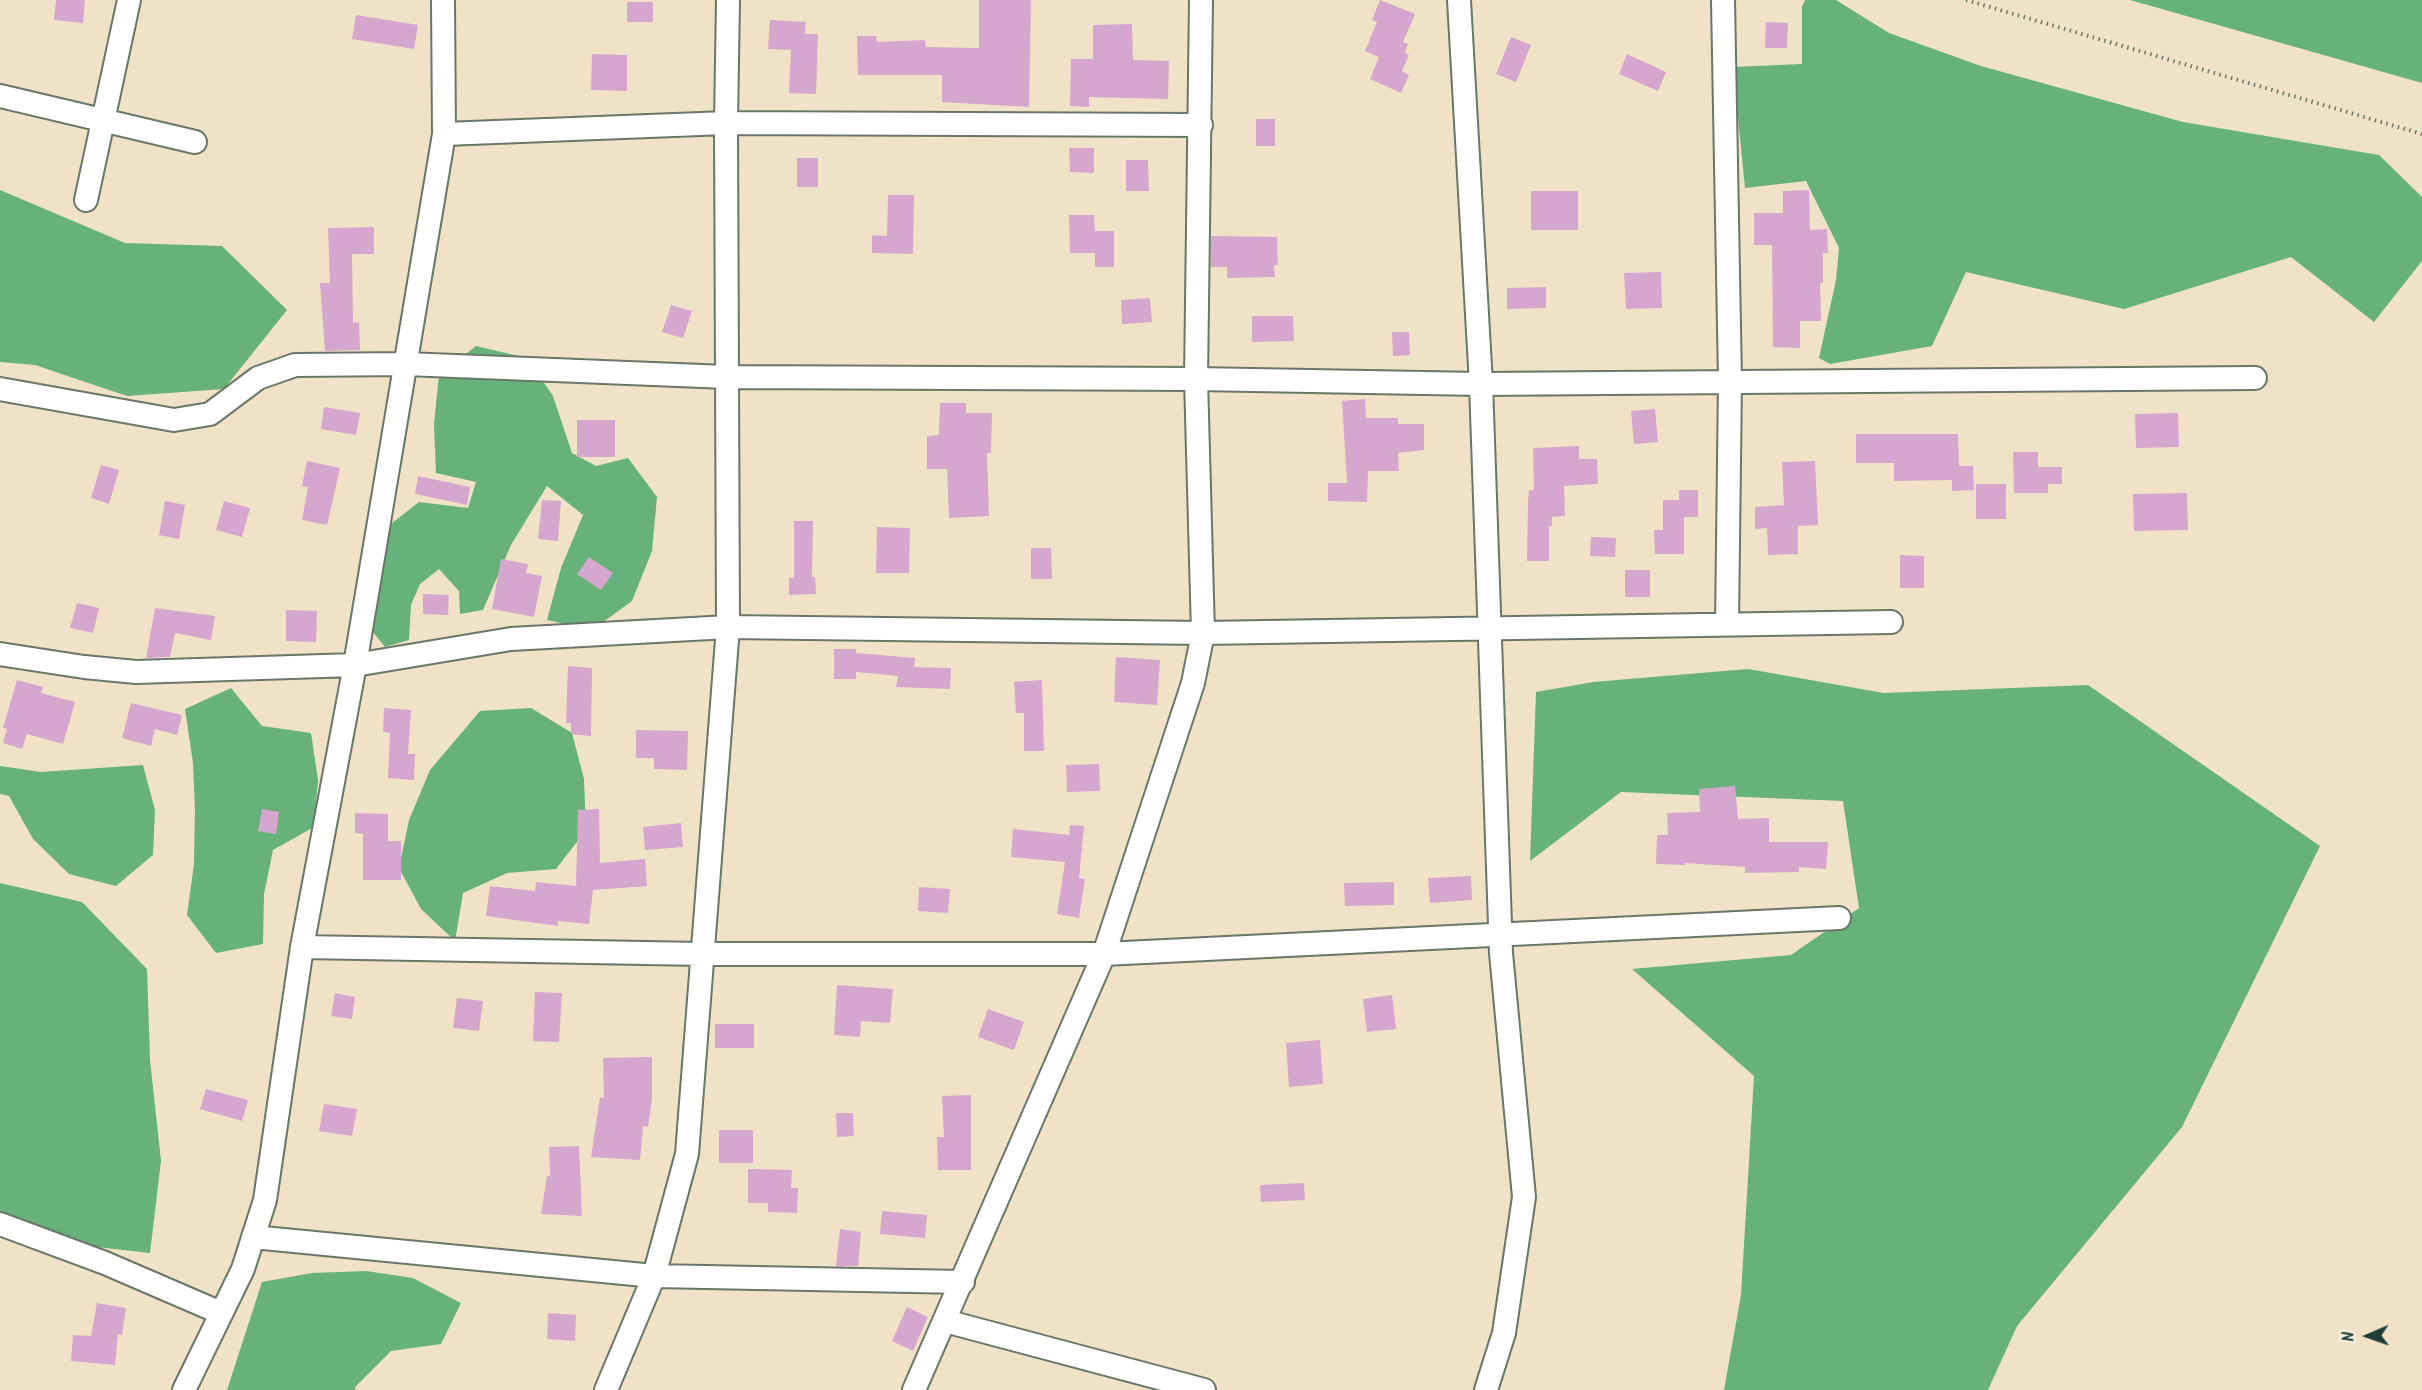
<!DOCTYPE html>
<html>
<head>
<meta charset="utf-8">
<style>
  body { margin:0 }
  #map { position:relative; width:2422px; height:1390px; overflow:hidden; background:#f0e2c6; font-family:Kalam,sans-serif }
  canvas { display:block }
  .north { position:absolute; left:2338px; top:1306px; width:60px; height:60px; -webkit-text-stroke:4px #f7f3e8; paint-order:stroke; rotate:268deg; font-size:16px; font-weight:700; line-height:24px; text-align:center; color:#1f3d34 }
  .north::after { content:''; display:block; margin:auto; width:21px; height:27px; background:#1f3d34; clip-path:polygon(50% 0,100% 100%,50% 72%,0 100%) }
</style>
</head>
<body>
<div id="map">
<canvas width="2422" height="1390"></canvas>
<div class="north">N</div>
</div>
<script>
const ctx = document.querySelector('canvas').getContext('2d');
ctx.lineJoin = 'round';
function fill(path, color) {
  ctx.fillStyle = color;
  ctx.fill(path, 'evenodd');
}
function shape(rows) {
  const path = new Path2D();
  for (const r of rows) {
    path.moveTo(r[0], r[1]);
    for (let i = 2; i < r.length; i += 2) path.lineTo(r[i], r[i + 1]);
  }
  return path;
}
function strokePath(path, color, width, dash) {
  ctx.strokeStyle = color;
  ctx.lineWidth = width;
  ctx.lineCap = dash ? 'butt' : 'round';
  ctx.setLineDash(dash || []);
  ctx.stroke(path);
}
fill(shape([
  [1805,0,1836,0,1889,33,1981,66,2183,122,2379,155,2422,197,2422,261,2374,322,2291,257,2124,309,1966,272,1932,346,1830,364,1819,358,1836,280,1839,248,1806,181,1745,188,1733,67,1802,64,1802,7],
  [2130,0,2422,0,2422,83],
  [0,190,125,243,222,246,287,310,224,389,127,396,35,365,0,362],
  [476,346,527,358,553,396,572,453,596,466,628,458,657,497,652,551,632,601,592,630,547,620,561,568,583,515,547,486,511,545,483,610,460,614,459,591,439,569,420,584,411,605,409,640,385,647,368,626,382,531,419,502,468,508,476,482,436,473,434,424,439,375],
  [1748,669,1884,693,2088,685,2320,846,2182,1127,2017,1326,1988,1390,1724,1390,1741,1295,1754,1076,1632,969,1791,955,1859,908,1843,801,1621,792,1530,861,1536,692,1593,682],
  [231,688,262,726,311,733,318,780,314,827,273,850,264,894,263,944,216,953,187,915,194,864,195,810,193,763,185,709],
  [531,708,572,733,584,779,586,830,556,869,507,873,463,893,455,941,421,909,399,868,409,820,430,770,480,711],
  [143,765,155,810,153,855,116,886,69,874,33,839,9,796,0,794,0,766,41,772],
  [0,883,82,902,147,969,150,1060,161,1161,150,1253,52,1242,0,1218],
  [366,1271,413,1278,461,1303,441,1344,391,1351,355,1387,356,1390,227,1390,262,1282,312,1273]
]), '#67b27a');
fill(shape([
  [56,0,85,0,83,23,54,20],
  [979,0,1031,0,1029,107,942,102,942,75,858,75,857,36,876,36,877,42,925,40,926,47,979,48],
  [1380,0,1415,14,1403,42,1408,44,1405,53,1409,55,1402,71,1409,75,1401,93,1370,79,1379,57,1365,51,1377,22,1372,20],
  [627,2,653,2,653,22,627,22],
  [356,15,418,25,414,49,352,39],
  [770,20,806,22,805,34,818,34,816,94,789,93,791,50,768,49],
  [1766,22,1788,23,1787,48,1765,48],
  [1132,24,1133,60,1169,61,1168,99,1089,97,1089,107,1070,106,1071,59,1093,59,1093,25],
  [1511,37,1531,45,1516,82,1496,74],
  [592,54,627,55,627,91,591,90],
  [1627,54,1666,72,1658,91,1619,74],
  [1256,119,1275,119,1275,146,1256,146],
  [1069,148,1094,148,1094,173,1070,172],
  [797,158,818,158,818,187,797,187],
  [1126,160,1148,160,1149,191,1126,191],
  [1809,190,1810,230,1827,229,1828,253,1823,253,1823,283,1820,283,1821,321,1800,321,1800,348,1773,347,1772,245,1754,245,1754,213,1783,213,1783,191],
  [1531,191,1578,191,1578,230,1531,230],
  [888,195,914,195,913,254,872,253,872,235,887,236],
  [1069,215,1094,215,1095,231,1114,231,1114,267,1095,267,1095,253,1070,253],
  [374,227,374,254,352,254,353,323,359,322,360,350,325,351,320,283,330,283,328,228],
  [1211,236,1277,237,1278,265,1274,265,1275,277,1227,278,1227,267,1211,267],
  [1661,272,1662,308,1626,309,1624,273],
  [1546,287,1546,308,1507,309,1507,288],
  [1150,298,1152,322,1122,324,1121,300],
  [671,305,692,311,683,338,662,332],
  [1252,316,1293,316,1294,341,1252,342],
  [1392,332,1409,332,1410,355,1393,356],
  [1365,399,1366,418,1398,418,1398,424,1424,424,1424,450,1398,453,1399,471,1368,471,1367,502,1328,501,1328,483,1347,483,1342,401],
  [940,403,966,403,966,413,992,413,991,453,987,453,989,516,949,518,947,469,927,469,927,436,939,435],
  [324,407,360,413,356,435,321,429],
  [1655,409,1658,442,1634,444,1631,411],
  [2178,413,2179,447,2136,448,2135,414],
  [577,420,615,420,615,457,577,457],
  [1856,434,1958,434,1959,466,1973,466,1974,490,1952,491,1952,480,1894,481,1894,463,1856,463],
  [1579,446,1579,459,1597,459,1598,484,1564,486,1565,516,1552,517,1552,526,1549,526,1549,561,1527,561,1528,502,1529,490,1534,490,1533,448],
  [2013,452,2038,452,2038,467,2062,467,2062,484,2048,484,2048,493,2014,493],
  [307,461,340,468,327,525,302,520,308,487,302,486],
  [1815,461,1818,525,1798,526,1798,554,1768,555,1767,528,1755,529,1755,507,1784,505,1782,462],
  [101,465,119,470,109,504,91,498],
  [418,476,470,487,467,505,415,494],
  [1976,484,2006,484,2006,519,1976,519],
  [1679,490,1698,490,1698,517,1684,517,1684,554,1655,554,1654,530,1663,530,1663,500,1679,500],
  [2187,493,2188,530,2134,531,2133,494],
  [542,500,561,501,558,541,538,539],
  [165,501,185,505,179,539,159,535],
  [224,501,250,508,242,537,216,530],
  [794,521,813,521,812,577,815,577,816,594,789,595,789,578,794,578],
  [877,527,910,528,909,573,876,573],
  [1591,537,1616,538,1615,557,1590,556],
  [1031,548,1051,548,1052,579,1031,579],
  [1900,555,1924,556,1924,588,1900,588],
  [589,557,613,573,601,590,577,574],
  [501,559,528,564,526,573,542,576,534,617,492,609],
  [1625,570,1650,570,1650,597,1625,597],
  [423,594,449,595,448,615,423,614],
  [77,603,99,608,93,633,70,628],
  [155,608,215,616,211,640,175,633,170,657,146,658],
  [286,610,317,611,316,642,286,641],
  [834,649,856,649,856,653,915,658,914,667,951,668,950,689,896,687,898,676,856,672,856,679,834,679],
  [1116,657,1160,660,1157,705,1114,702],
  [568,666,592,668,591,736,571,734,571,723,566,723],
  [17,680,43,687,41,693,75,702,63,744,27,734,22,749,3,743,7,729,3,728],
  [1042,680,1044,751,1024,751,1024,713,1016,713,1014,682],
  [131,703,182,715,177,735,155,729,151,746,122,738],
  [384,708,411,710,408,754,415,754,414,780,388,778,390,733,383,732],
  [636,730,688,731,687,770,654,769,654,758,636,758],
  [1099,764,1100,791,1067,792,1066,765],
  [1735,786,1738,819,1769,818,1769,842,1828,842,1826,869,1799,867,1799,872,1745,873,1745,867,1685,863,1685,865,1656,864,1657,835,1668,835,1667,813,1700,812,1699,789],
  [262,809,279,812,276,834,258,831],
  [599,809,600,863,645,859,647,886,593,890,589,924,558,921,558,926,486,916,490,886,535,891,536,882,576,886,578,810],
  [355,813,388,814,388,841,401,841,401,880,363,880,363,834,355,833],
  [681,823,683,847,645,850,643,827],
  [1070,825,1084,826,1079,878,1085,879,1079,918,1057,914,1065,862,1011,857,1013,829,1069,835],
  [1471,876,1472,900,1430,903,1428,878],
  [1394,882,1394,905,1345,906,1344,883],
  [919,887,950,889,948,913,918,911],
  [837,985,893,989,890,1023,861,1021,860,1037,834,1035],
  [535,992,562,993,559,1042,533,1041],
  [335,993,355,997,352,1019,331,1016],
  [1392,995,1396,1029,1367,1032,1363,999],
  [457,998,483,1001,479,1031,453,1028],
  [988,1009,1024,1022,1014,1050,978,1037],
  [715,1024,754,1024,754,1048,715,1048],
  [1320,1040,1323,1084,1289,1087,1286,1043],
  [652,1057,652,1099,648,1127,643,1126,640,1160,591,1157,600,1097,604,1098,603,1058],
  [206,1089,248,1100,242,1121,200,1109],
  [971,1095,971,1170,938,1170,937,1137,944,1137,942,1096],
  [324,1104,357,1109,352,1136,319,1131],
  [836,1113,853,1113,854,1136,837,1137],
  [719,1130,753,1130,753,1163,719,1163],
  [579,1146,582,1216,541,1214,547,1176,550,1176,549,1147],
  [748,1169,792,1170,791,1188,798,1188,797,1213,768,1212,768,1203,748,1203],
  [1304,1183,1305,1200,1261,1202,1260,1185],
  [882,1211,927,1215,925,1238,880,1234],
  [840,1229,861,1232,858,1266,836,1266],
  [97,1303,126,1308,122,1335,118,1334,115,1365,71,1361,73,1335,91,1336],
  [907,1307,928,1317,913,1351,892,1341],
  [548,1313,576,1315,575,1341,547,1339]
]), '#d6a7ce');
const minor = shape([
  [1459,0,1481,384,1501,953,1524,1197,1504,1333,1486,1390],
  [1723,0,1730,381,1727,624],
  [0,96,195,142],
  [444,134,726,123,1201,125],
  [86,200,129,0],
  [0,389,174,420,210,414,258,378,295,365,406,364,727,377,1196,379,1481,384,2255,378],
  [0,654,84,667,136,672,355,665,511,639,728,627,1203,633,1891,622],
  [302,947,702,954,1104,954,1839,918],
  [0,1224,105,1263,221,1313],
  [253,1237,654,1276,963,1282],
  [945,1321,1204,1390],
  [184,1390,243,1269,265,1200,302,947,355,665,444,134,443,0],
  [606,1390,654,1276,687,1154,728,627,726,123,728,0],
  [914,1390,1104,954,1193,683,1203,633,1196,379,1201,0]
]);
strokePath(minor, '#687767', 26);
strokePath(shape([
  [1966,0,2422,134]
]), '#687767', 4, [1.5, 4.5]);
strokePath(minor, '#fff', 22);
</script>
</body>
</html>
